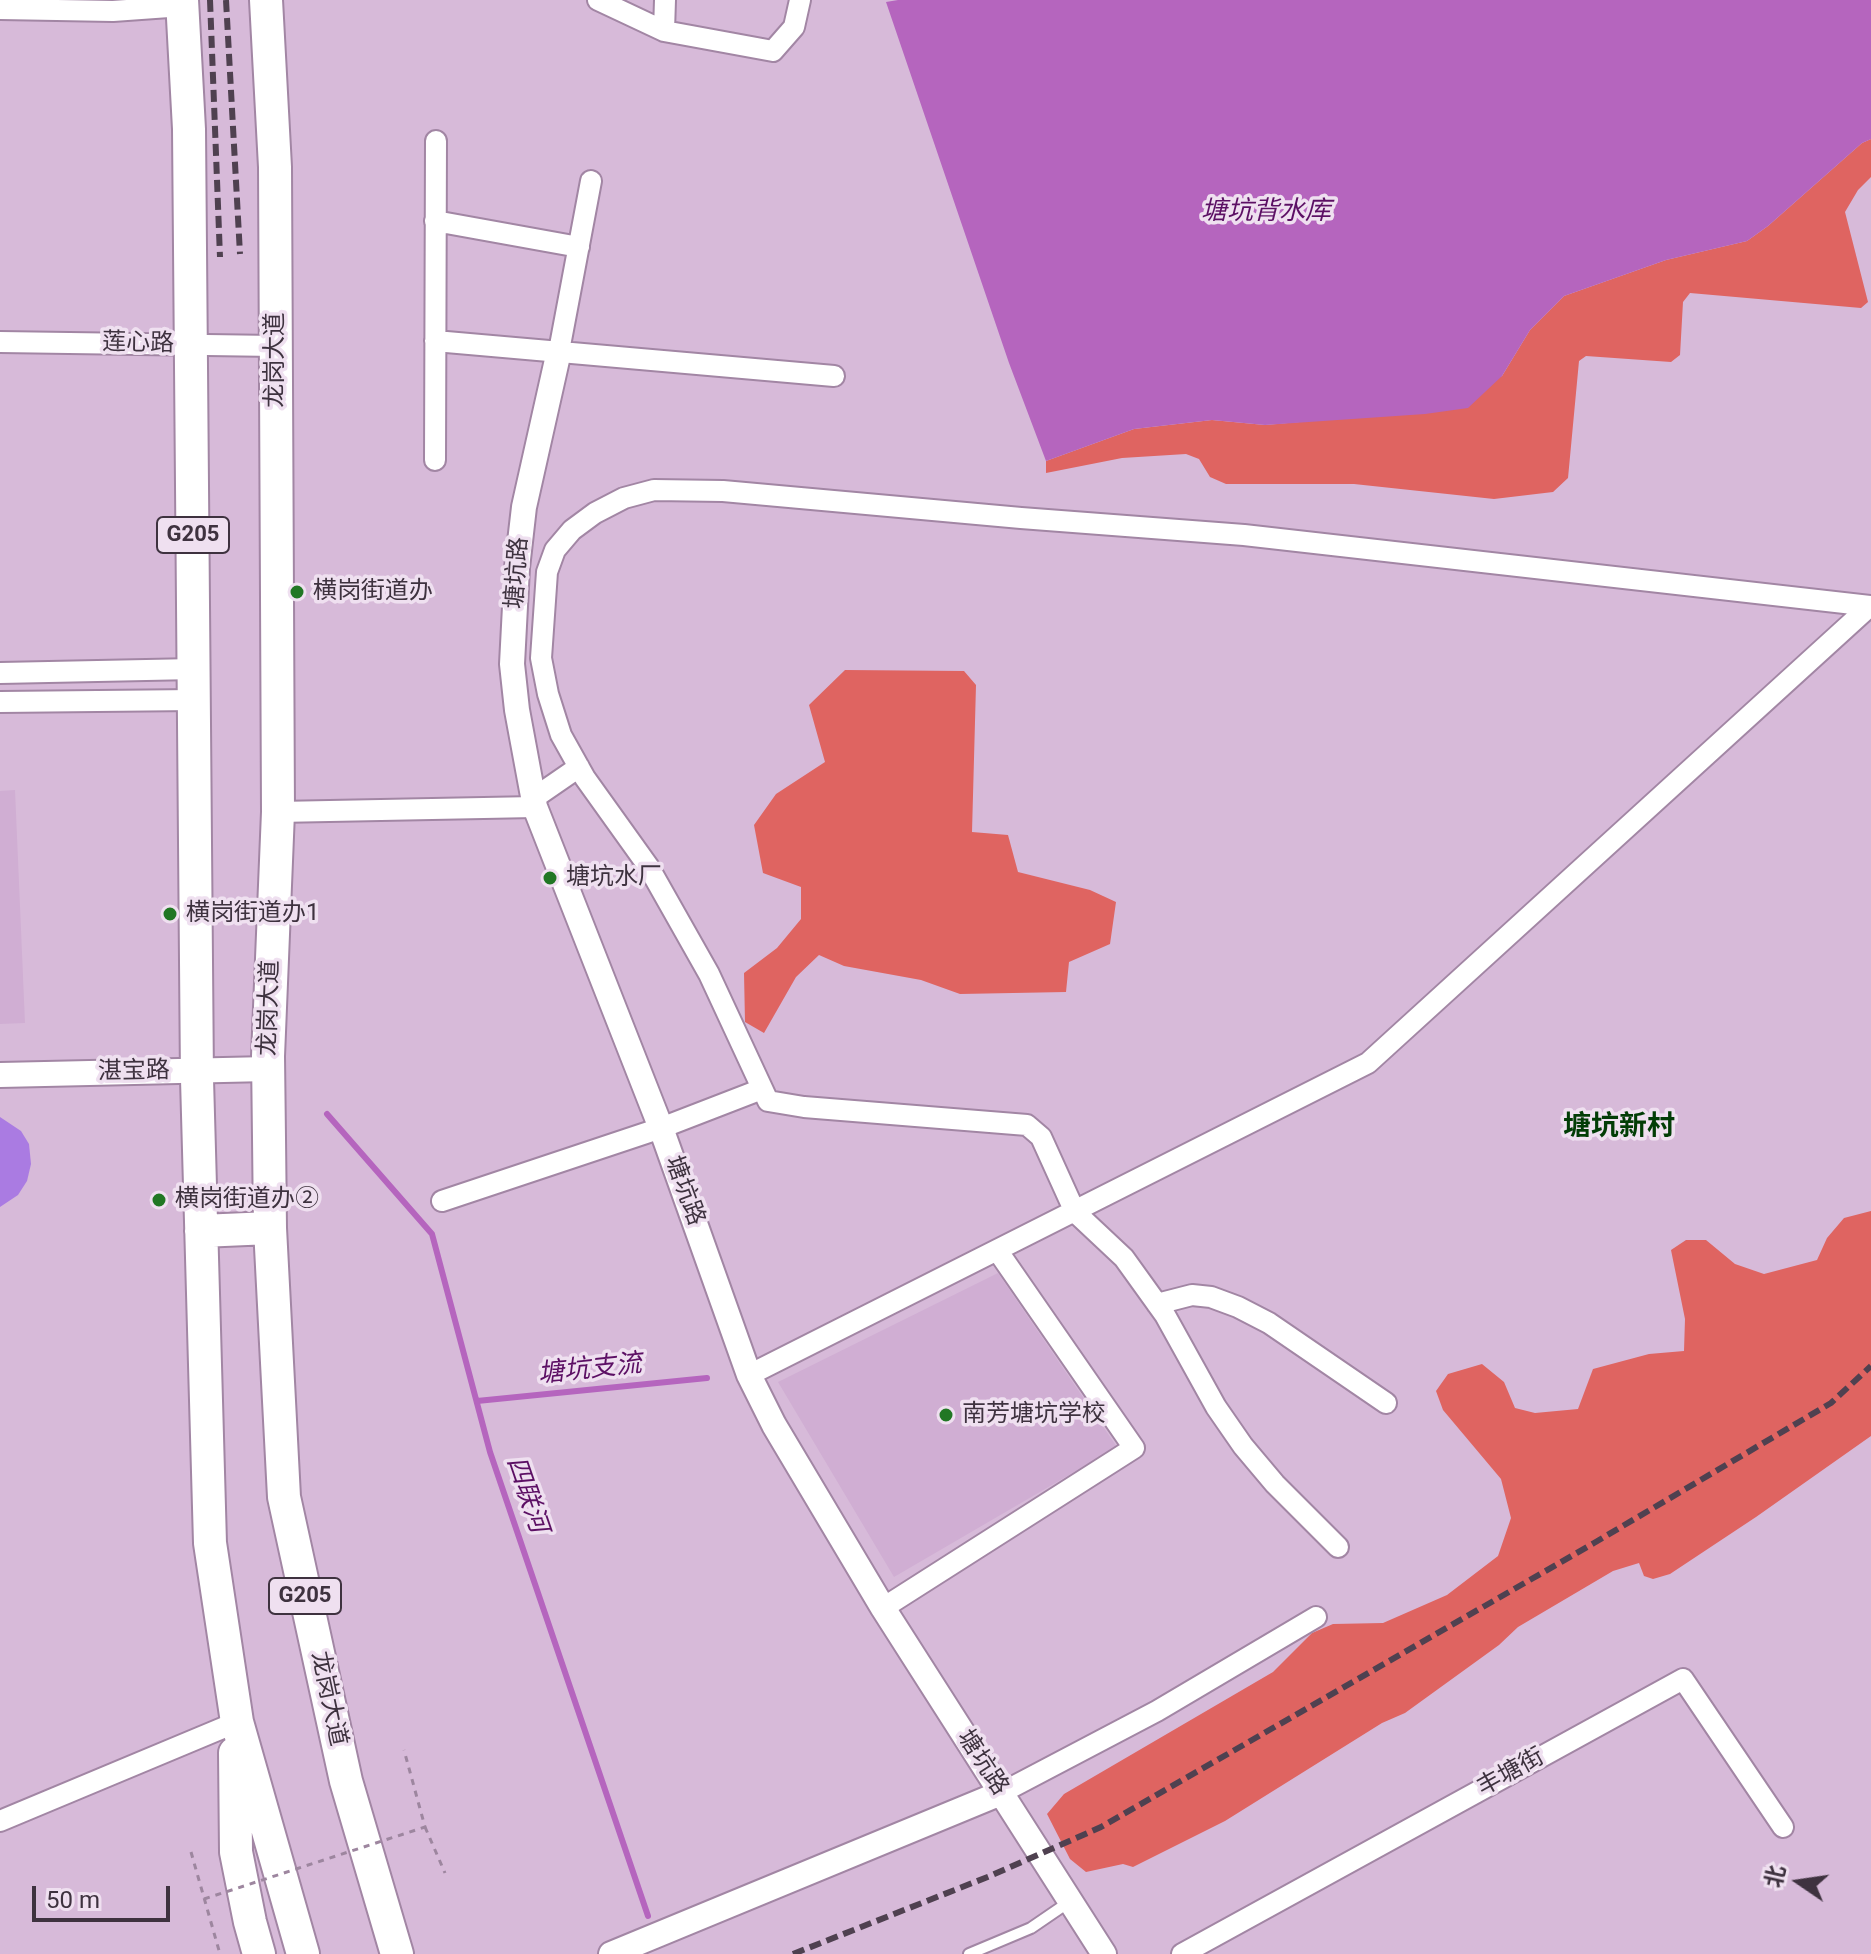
<!DOCTYPE html>
<html>
<head>
<meta charset="utf-8">
<style>
  body { margin:0 }
  #map { position:relative; width:1871px; height:1954px; overflow:hidden; background:#d7bad9; font-family:Roboto,"Noto Sans SC",sans-serif }
  canvas { display:block }
  .north { position:absolute; left:1759px; top:1842px; width:80px; height:80px; -webkit-text-stroke:6px #efe0f0; paint-order:stroke; rotate:283deg; font-size:22px; font-weight:700; line-height:32px; text-align:center; color:#3e323f }
  .north::after { content:''; display:block; margin:auto; width:28px; height:36px; background:#3e323f; clip-path:polygon(50% 0,100% 100%,50% 72%,0 100%) }
  .scale { position:absolute; left:32px; top:1886px; width:138px; height:36px; box-sizing:border-box; border:4px solid #3e323f; border-top:0; padding-left:10px; font-size:24px; line-height:28px; white-space:nowrap; color:#3e323f; -webkit-text-stroke:6px #efe0f0; paint-order:stroke }
</style>
</head>
<body>
<div id="map">
<canvas width="1871" height="1954"></canvas>
<div class="north">北</div>
<div class="scale">50 m</div>
</div>
<script>
const ctx = document.querySelector('canvas').getContext('2d');
ctx.lineJoin = 'round';
function fill(path, color) {
  ctx.fillStyle = color;
  ctx.fill(path, 'evenodd');
}
function shape(rows) {
  const path = new Path2D();
  for (const r of rows) {
    path.moveTo(r[0], r[1]);
    for (let i = 2; i < r.length; i += 2) path.lineTo(r[i], r[i + 1]);
  }
  return path;
}
function strokePath(path, color, width, dash) {
  ctx.strokeStyle = color;
  ctx.lineWidth = width;
  ctx.lineCap = dash ? 'butt' : 'round';
  ctx.setLineDash(dash || []);
  ctx.stroke(path);
}
function write(font, color, halo, rows, align = 'center') {
  ctx.font = font + ' Roboto,"Noto Sans SC",sans-serif';
  ctx.lineWidth = 7;
  ctx.setLineDash([]);
  ctx.textBaseline = 'middle';
  ctx.strokeStyle = halo;
  ctx.fillStyle = color;
  for (const [text, x, y, turn = 0] of rows) {
    ctx.save();
    ctx.translate(x, y);
    ctx.rotate((+turn || 0) * Math.PI / 180);
    ctx.textAlign = isNaN(turn) ? turn : align;
    if (halo) ctx.strokeText(text, 0, 0);
    ctx.fillText(text, 0, 0);
    ctx.restore();
  }
}
fill(shape([
  [15,790,25,1023,0,1024,0,791],
  [998,1273,1117,1447,894,1577,778,1382]
]), '#d0aed3');
fill(shape([
  [1871,139,1871,177,1858,190,1845,212,1868,302,1861,308,1690,293,1683,302,1680,355,1671,362,1586,356,1579,361,1568,478,1553,492,1494,499,1354,484,1226,484,1210,477,1199,459,1186,454,1122,458,1046,473,1046,461,1134,429,1212,420,1265,425,1345,418,1502,376,1530,330,1564,296,1666,260,1747,241,1768,226,1862,143],
  [845,670,964,671,976,685,972,832,1008,835,1018,872,1090,890,1116,902,1110,944,1069,962,1066,992,960,994,921,980,844,966,819,955,796,977,764,1033,745,1022,744,973,777,948,801,919,801,887,763,873,754,825,776,794,825,762,809,705],
  [1871,1211,1871,1436,1756,1517,1670,1574,1653,1579,1644,1576,1639,1563,1613,1571,1518,1627,1499,1645,1405,1713,1382,1723,1225,1821,1133,1867,1123,1864,1086,1872,1070,1859,1047,1814,1064,1794,1273,1672,1312,1633,1333,1624,1383,1623,1447,1595,1498,1556,1511,1518,1501,1479,1443,1410,1436,1391,1448,1374,1482,1364,1504,1382,1515,1408,1535,1413,1578,1409,1593,1369,1649,1354,1684,1351,1685,1319,1671,1250,1686,1240,1706,1240,1735,1264,1764,1274,1817,1260,1827,1238,1844,1218]
]), '#df6461');
fill(shape([
  [898,0,1871,0,1871,139,1862,143,1768,226,1747,241,1666,260,1564,296,1530,330,1502,376,1468,408,1425,414,1265,425,1212,420,1134,429,1046,461,1009,363,886,2]
]), '#b565be');
strokePath(shape([
  [327,1114,432,1234,490,1452,648,1916],
  [477,1401,707,1378]
]), '#b565be', 6);
fill(shape([
  [0,1117,21,1131,29,1144,31,1164,27,1181,18,1195,0,1207]
]), '#aa7be2');
const service = shape([
  [969,1954,1031,1928,1069,1902]
]);
const minor = shape([
  [598,0,664,31,773,51,794,27,800,0],
  [0,9,113,11,183,6],
  [664,31,665,0],
  [435,221,579,247],
  [435,341,834,376],
  [0,342,276,346],
  [559,351,591,181],
  [435,460,436,141],
  [0,673,195,669],
  [0,702,195,700],
  [534,798,579,767],
  [278,812,535,807],
  [442,1201,661,1128,762,1089],
  [1157,1304,1192,1295,1211,1297,1238,1307,1269,1323,1386,1403],
  [749,1375,1368,1063,1870,606],
  [1338,1547,1275,1484,1243,1446,1216,1407,1165,1315,1124,1258,1075,1212,1041,1137,1027,1125,804,1107,768,1101,709,974,648,866,585,778,561,735,548,694,541,658,547,572,555,550,572,530,595,513,624,498,654,490,723,491,1021,518,1244,535,1871,606],
  [883,1608,1134,1448,997,1250],
  [1001,1793,1157,1711,1316,1617],
  [0,1821,237,1722],
  [1182,1954,1683,1679,1783,1827]
]);
const tertiary = shape([
  [559,351,524,507,517,568,512,664,517,710,535,807,661,1128,749,1375,774,1425,883,1608,1104,1954],
  [0,1075,268,1069],
  [611,1954,1001,1793]
]);
const trunk = shape([
  [182,0,189,129,197,1079,210,1543,237,1722,303,1954],
  [266,0,275,167,278,812,268,1056,269,1138,270,1228,284,1497,346,1781,397,1954],
  [201,1231,270,1228],
  [235,1753,236,1852,250,1922,259,1954]
]);
strokePath(service, '#a286a4', 14);
strokePath(minor, '#a286a4', 24);
strokePath(tertiary, '#a286a4', 28);
strokePath(trunk, '#a286a4', 36);
strokePath(shape([
  [425,1827,445,1873],
  [191,1852,220,1954]
]), '#9d869f', 3, [6, 6]);
strokePath(service, '#fff', 10);
strokePath(minor, '#fff', 20);
strokePath(tertiary, '#fff', 24);
strokePath(trunk, '#fff', 32);
strokePath(shape([
  [210,0,220,257],
  [226,0,240,254],
  [793,1954,990,1876,1101,1827,1594,1543,1831,1403,1871,1366]
]), '#4f4150', 6, [12, 6]);
strokePath(shape([
  [204,1899,425,1827,404,1750]
]), '#9d869f', 3, [6, 6]);
for (const [x, y, r, color] of [
  [297,592,8,"#217724"],
  [550,878,8,"#217724"],
  [170,914,8,"#217724"],
  [159,1200,8,"#217724"],
  [946,1415,8,"#217724"]
]) {
  const dot = new Path2D();
  dot.arc(x, y, r, 0, 2 * Math.PI);
  ctx.fillStyle = color;
  ctx.fill(dot);
  strokePath(dot, '#efe0f0', 3);
}
for (const [x, y, w] of [
  [193,535,72],
  [305,1596,72]
]) {
  const box = new Path2D();
  box.roundRect(x - w / 2, y - 18, w, 36, 6);
  ctx.fillStyle = '#efe0f0';
  ctx.fill(box);
  strokePath(box, '#3e323f', 2);
}
write('bold 22px', '#3e323f', null, [
  ["G205",193,535],
  ["G205",305,1596]
]);
write('24px', '#3e323f', '#efe0f0', [
  ["莲心路",138,344,1],
  ["龙岗大道",276,360,-90],
  ["塘坑路",518,573,-86],
  ["龙岗大道",270,1008,-88],
  ["湛宝路",134,1072,-1],
  ["塘坑路",684,1191,70],
  ["龙岗大道",328,1699,78],
  ["塘坑路",982,1763,57],
  ["丰塘街",1511,1773,-29]
]);
write('24px', '#3e323f', '#efe0f0', [
  ["横岗街道办",313,592],
  ["塘坑水厂",566,878],
  ["横岗街道办1",186,914],
  ["横岗街道办②",175,1200],
  ["南芳塘坑学校",962,1415]
], 'left');
write('italic 26px', '#5c0f64', '#efe0f0', [
  ["塘坑背水库",1266,212],
  ["塘坑支流",590,1370,-6],
  ["四联河",526,1495,71]
]);
write('bold 28px', '#023d06', '#efe0f0', [
  ["塘坑新村",1619,1128]
]);
</script>
</body>
</html>
